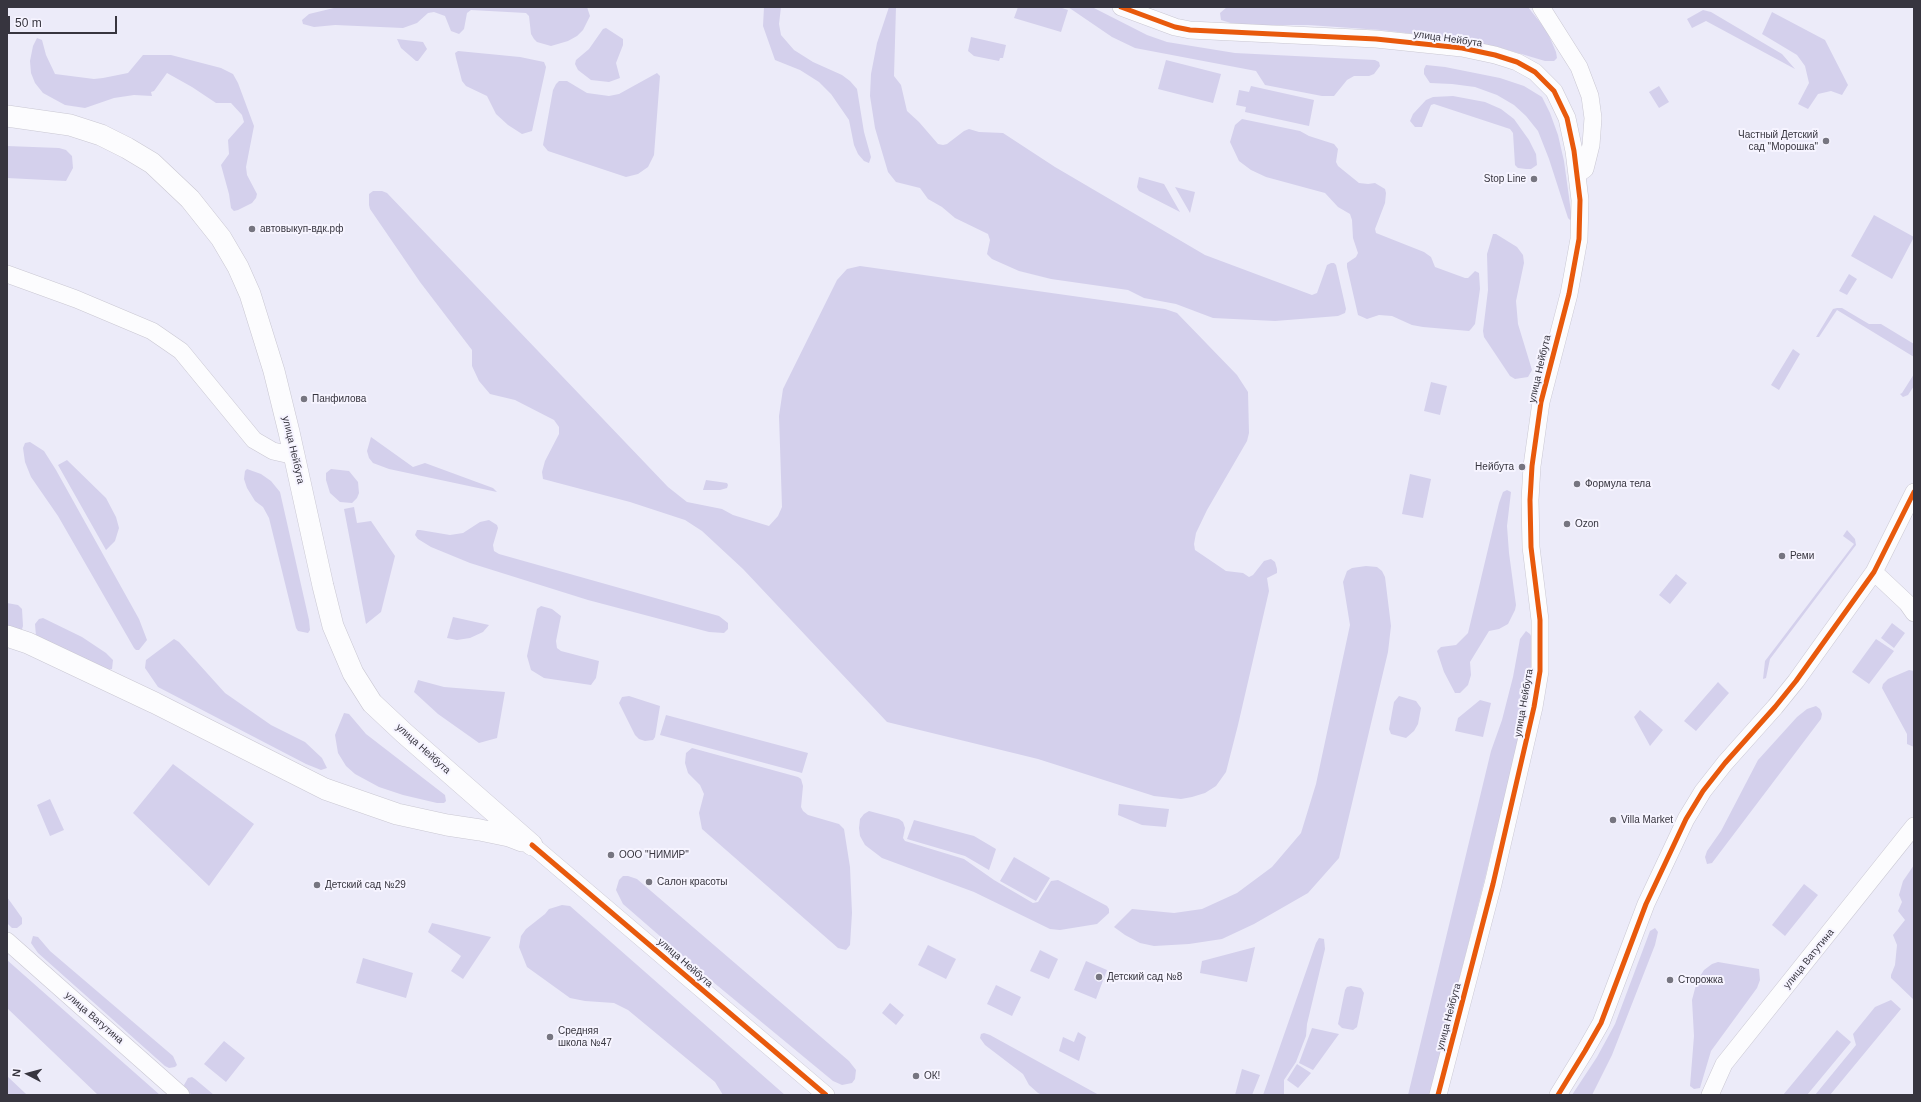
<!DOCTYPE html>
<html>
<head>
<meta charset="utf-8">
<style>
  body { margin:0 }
  #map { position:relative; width:1921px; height:1102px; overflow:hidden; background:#ecebf9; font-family:Arial,sans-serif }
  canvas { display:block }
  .frame { position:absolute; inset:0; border:8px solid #37353f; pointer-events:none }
  .north { position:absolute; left:8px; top:1054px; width:40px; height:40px; -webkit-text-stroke:3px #f6f4ff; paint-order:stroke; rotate:276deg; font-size:11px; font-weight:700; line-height:16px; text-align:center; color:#37353f }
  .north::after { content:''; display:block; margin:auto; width:14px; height:18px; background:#37353f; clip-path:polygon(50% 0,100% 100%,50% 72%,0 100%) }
  .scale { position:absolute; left:8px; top:16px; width:109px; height:18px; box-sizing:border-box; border:2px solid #37353f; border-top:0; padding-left:5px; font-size:12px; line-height:14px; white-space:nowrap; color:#37353f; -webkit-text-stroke:3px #f6f4ff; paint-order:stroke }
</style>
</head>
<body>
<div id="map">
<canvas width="1921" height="1102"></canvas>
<div class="frame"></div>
<div class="north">N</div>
<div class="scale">50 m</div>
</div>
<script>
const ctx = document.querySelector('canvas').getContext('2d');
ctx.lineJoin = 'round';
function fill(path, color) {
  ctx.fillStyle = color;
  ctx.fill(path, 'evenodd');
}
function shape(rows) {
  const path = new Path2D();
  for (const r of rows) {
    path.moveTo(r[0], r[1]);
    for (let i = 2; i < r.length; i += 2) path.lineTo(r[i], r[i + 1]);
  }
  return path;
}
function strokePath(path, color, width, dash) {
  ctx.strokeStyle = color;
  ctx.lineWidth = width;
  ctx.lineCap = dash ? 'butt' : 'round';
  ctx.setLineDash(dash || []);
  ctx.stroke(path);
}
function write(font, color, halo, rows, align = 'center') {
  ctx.font = font + ' Arial,sans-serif';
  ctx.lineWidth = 4;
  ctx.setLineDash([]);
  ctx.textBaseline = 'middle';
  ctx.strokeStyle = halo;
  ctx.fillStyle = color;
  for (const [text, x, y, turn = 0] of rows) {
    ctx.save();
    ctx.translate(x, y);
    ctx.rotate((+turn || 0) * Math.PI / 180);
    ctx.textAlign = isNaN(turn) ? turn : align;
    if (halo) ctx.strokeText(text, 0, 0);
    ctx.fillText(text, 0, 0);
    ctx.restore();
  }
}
fill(shape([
  [338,7,587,7,590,16,583,30,577,36,568,41,551,46,537,42,534,39,531,34,529,16,526,13,471,10,467,13,464,29,459,34,451,31,445,16,434,12,428,13,417,23,403,28,335,25,314,27,303,24,302,20,309,14],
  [764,7,781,7,779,24,781,35,794,50,813,62,842,75,850,81,857,89,864,132,871,157,869,163,864,161,858,154,854,145,849,120,831,94,819,82,800,70,775,60,763,26],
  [889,7,896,7,894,76,901,85,907,111,919,122,938,144,943,145,947,144,964,131,969,129,979,132,1003,133,1055,167,1205,255,1312,295,1317,293,1327,265,1331,263,1334,263,1336,265,1346,309,1345,313,1338,316,1275,321,1213,318,1176,304,1144,298,1128,290,1051,279,1019,271,992,259,987,254,990,240,988,234,955,218,942,207,928,199,920,188,896,182,888,172,875,128,870,96,871,74,877,43],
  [1018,7,1059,7,1068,10,1061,32,1014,18],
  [1068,7,1092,7,1147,35,1167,42,1235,53,1375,60,1379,62,1380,66,1374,74,1369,76,1354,76,1347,80,1334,96,1322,96,1265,85,1256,71,1135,48,1112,37],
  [1227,7,1528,7,1547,31,1556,52,1557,58,1554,61,1545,61,1498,47,1464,40,1381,30,1308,25,1237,25,1221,20,1220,13],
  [1703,10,1711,12,1782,54,1795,69,1706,21,1692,28,1687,19],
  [1772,12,1825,40,1848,85,1842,95,1831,91,1818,94,1808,109,1798,104,1809,83,1805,66,1797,55,1762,34],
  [606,28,623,39,623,45,616,63,620,78,609,82,591,80,578,70,575,64,576,60,589,49,603,29],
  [971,37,1006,45,1003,58,1000,58,999,61,974,56,968,51],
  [37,38,42,40,46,55,55,74,94,79,103,78,128,73,143,55,171,55,221,68,233,74,238,83,254,126,246,167,247,175,257,194,256,198,252,203,238,210,234,211,231,208,229,194,221,165,229,154,228,140,244,122,242,115,231,103,216,103,192,87,167,73,154,91,151,92,152,96,134,95,114,98,85,108,65,105,43,93,35,83,31,73,30,61,33,46],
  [397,39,423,42,427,49,418,61,416,61,401,48],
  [458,51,520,57,544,62,546,67,545,72,532,131,522,134,508,125,496,114,487,96,466,86,462,81,456,58,455,53],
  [1166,60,1221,74,1213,103,1158,89],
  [1426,65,1445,67,1500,78,1524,86,1542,97,1550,113,1558,135,1564,161,1572,219,1570,220,1568,218,1549,159,1538,131,1526,116,1514,105,1497,95,1475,87,1452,84,1430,83,1424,74,1424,69],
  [657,73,660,76,654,155,648,167,638,174,626,177,548,151,543,145,553,90,556,84,559,81,567,81,587,93,609,96,619,94],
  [1251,86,1314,100,1309,126,1245,112,1246,107,1236,105,1239,90,1249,92],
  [1659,86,1669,102,1659,108,1649,92],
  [1453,96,1485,102,1501,109,1514,119,1529,140,1536,154,1537,165,1531,169,1526,169,1518,168,1515,165,1513,133,1510,129,1434,104,1431,105,1422,127,1415,127,1410,121,1413,114,1426,100,1433,97],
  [1242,119,1300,131,1309,136,1334,144,1338,149,1336,162,1338,166,1359,183,1368,184,1375,183,1385,189,1386,193,1385,203,1375,229,1376,233,1424,252,1431,257,1435,267,1465,278,1468,278,1475,271,1479,273,1480,289,1475,324,1471,329,1469,331,1423,327,1412,325,1392,316,1379,315,1367,319,1358,315,1347,267,1347,263,1356,257,1358,253,1353,238,1352,220,1350,214,1338,207,1325,193,1266,177,1251,170,1239,161,1230,142,1235,125],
  [7,146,59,148,66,150,72,156,73,168,66,181,7,178],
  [1139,177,1164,184,1180,212,1139,191,1137,187],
  [1175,187,1195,192,1190,213],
  [373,191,382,191,387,193,668,487,687,502,722,509,733,515,769,526,778,516,782,507,779,416,783,389,837,280,847,269,860,266,1165,309,1177,313,1237,375,1248,392,1249,433,1247,441,1207,510,1196,533,1194,544,1195,550,1226,571,1243,573,1249,577,1253,575,1264,561,1271,559,1275,562,1277,569,1277,573,1267,578,1269,591,1238,725,1226,772,1216,786,1205,793,1192,797,1181,799,1154,796,1038,759,887,722,743,569,702,531,685,520,630,502,543,479,542,472,545,461,559,434,559,427,554,420,515,400,490,394,479,381,472,366,472,350,420,282,370,209,369,205,369,194],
  [1874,215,1914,237,1892,279,1851,256],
  [1493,234,1496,234,1517,247,1523,255,1524,263,1516,301,1518,324,1532,370,1528,377,1515,379,1510,376,1484,337,1483,331,1488,290,1487,254],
  [1849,274,1857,279,1847,295,1839,291],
  [1837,308,1842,308,1869,324,1881,324,1914,344,1914,357,1837,310,1819,337,1816,337,1833,309],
  [1793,349,1800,354,1779,390,1771,385],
  [1914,374,1914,386,1908,395,1903,397,1900,394,1902,393],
  [1431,382,1447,386,1440,415,1424,411],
  [371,437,413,467,425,463,493,488,497,492,389,469,373,463,369,458,367,451],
  [30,442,44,451,56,470,139,619,147,640,139,650,136,650,134,648,58,516,31,477,25,462,23,448,25,443],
  [67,460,106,498,116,517,119,528,115,541,106,550,58,465],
  [247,469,261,474,271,481,280,492,309,620,310,630,308,633,298,631,296,628,269,518,263,507,255,501,247,488,244,479,245,471],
  [331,469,349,471,358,482,359,493,357,498,352,503,340,502,330,493,326,480,326,473],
  [1410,474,1431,479,1423,518,1402,514],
  [706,480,727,483,728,485,727,488,720,490,703,490],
  [1507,490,1511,492,1507,526,1509,553,1516,605,1515,610,1508,624,1499,629,1489,631,1470,662,1471,675,1468,685,1460,693,1455,693,1444,672,1437,651,1441,647,1456,645,1468,633,1499,503,1503,492],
  [354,507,357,523,371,521,395,556,381,612,366,624,344,509],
  [489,520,497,525,498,528,493,545,494,551,499,554,719,616,728,623,728,629,724,633,709,632,588,600,470,563,431,547,418,539,415,535,417,530,420,530,450,535,463,533,480,522],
  [1847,530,1855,539,1856,545,1770,659,1766,678,1763,679,1765,661,1854,544,1843,536],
  [1366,566,1377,567,1382,571,1385,577,1391,626,1388,652,1339,858,1308,893,1254,924,1222,939,1189,944,1154,946,1140,943,1125,935,1114,927,1132,909,1174,913,1202,909,1237,893,1272,867,1301,833,1316,784,1350,625,1343,582,1347,571,1352,568],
  [1676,574,1687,583,1670,604,1659,595],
  [7,603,18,605,22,609,23,626,21,632,7,631],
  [541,606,552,609,561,616,556,641,557,648,561,651,599,661,596,678,591,685,544,678,531,670,527,656,537,609],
  [453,617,489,625,483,632,470,638,457,640,447,638],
  [43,618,82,637,106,653,113,660,112,669,108,670,36,636,35,624,39,619],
  [1892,623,1905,633,1894,648,1881,638],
  [1526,631,1530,634,1532,638,1532,669,1527,705,1484,882,1430,1095,1408,1095,1491,751,1502,720,1513,677,1520,639],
  [174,639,179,642,225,693,271,725,305,742,322,758,327,768,321,770,306,764,158,687,145,668,146,660],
  [1876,639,1894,651,1869,684,1852,672],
  [1909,670,1914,671,1914,747,1907,744,1907,734,1882,688,1883,684,1888,679],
  [418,680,444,687,505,692,497,738,479,743,438,714,414,692],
  [1718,682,1729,693,1696,731,1684,721],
  [629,696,660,706,655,737,653,740,645,741,639,739,635,735,619,703,622,697],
  [1399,696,1416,701,1421,708,1418,724,1414,731,1406,738,1391,734,1389,729,1394,702],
  [1480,700,1491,703,1483,737,1455,731,1458,718],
  [1816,706,1820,709,1822,714,1821,719,1712,863,1707,864,1705,857,1707,851,1721,831,1758,760,1797,717,1807,709],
  [1640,710,1663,730,1650,746,1634,717],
  [344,713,349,714,366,734,445,795,446,801,444,803,437,803,403,795,379,787,355,774,346,766,338,753,335,735],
  [666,715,808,753,802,773,660,735],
  [692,748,798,777,801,779,803,786,801,807,803,811,808,815,839,824,844,829,850,867,852,913,850,945,846,950,838,948,702,829,699,813,704,794,700,785,688,773,685,763,686,753],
  [173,764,254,824,209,886,133,813],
  [50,799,64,830,50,836,37,805],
  [1119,804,1169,809,1166,827,1142,825,1118,815],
  [869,811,899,819,903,822,905,828,903,838,905,841,964,859,994,880,1033,903,1038,902,1051,881,1058,880,1107,906,1109,909,1109,913,1097,924,1060,930,1050,929,974,892,882,858,865,845,860,836,859,828,860,819,864,814],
  [914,820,974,836,996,849,989,870,965,856,907,839],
  [1014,857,1050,878,1036,901,1000,881],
  [1914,865,1914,1000,1891,978,1891,975,1895,965,1897,945,1893,935,1905,920,1898,911,1902,902,1899,895,1903,881],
  [623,876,628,876,637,879,849,1061,856,1070,855,1079,852,1083,842,1085,833,1081,707,977,623,904,616,890,619,880],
  [1804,884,1818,895,1785,936,1772,925],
  [7,897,22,918,22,924,17,928,12,928,7,923],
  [562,905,570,906,785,1095,723,1095,715,1082,628,1010,614,1003,585,1001,570,998,527,967,519,947,521,936,526,929,545,914,549,909],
  [432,923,491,937,463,979,451,971,461,956,428,932],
  [1655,928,1658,932,1655,945,1612,1055,1592,1095,1572,1095,1597,1057,1615,1024,1650,931],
  [33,936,38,937,50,951,173,1056,177,1065,175,1067,169,1068,165,1066,38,953,31,943],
  [1319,938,1324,939,1325,949,1307,1024,1306,1036,1296,1062,1284,1080,1284,1095,1263,1095,1316,943],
  [928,945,956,959,946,979,918,965],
  [1255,947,1247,982,1200,973,1202,961],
  [1040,950,1058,959,1049,979,1030,971],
  [363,958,413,973,406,998,356,983],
  [7,960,160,1095,161,1095,98,1095,7,1008],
  [1086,961,1107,970,1096,999,1074,990],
  [1718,962,1759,969,1760,980,1757,988,1711,1051,1700,1088,1694,1089,1690,1086,1694,1036,1692,1000,1697,981,1704,970,1712,964],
  [996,985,1021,997,1012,1016,987,1004],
  [1351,986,1361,988,1364,993,1357,1027,1353,1030,1342,1028,1338,1024,1345,990,1347,987],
  [1891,1000,1901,1009,1830,1095,1815,1095,1856,1045,1853,1034,1875,1007],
  [890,1003,904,1015,896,1025,882,1013],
  [1312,1028,1339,1034,1313,1070,1299,1063],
  [1837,1030,1851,1042,1807,1095,1783,1095],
  [1078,1032,1086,1037,1079,1061,1059,1051,1063,1037,1074,1042],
  [984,1033,990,1035,1099,1095,1042,1095,1038,1093,1029,1085,1023,1074,985,1045,980,1038,981,1034],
  [224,1041,245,1058,226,1082,204,1064],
  [1297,1064,1311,1073,1298,1088,1287,1080],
  [1242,1069,1260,1075,1252,1095,1235,1095],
  [7,1076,25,1093,27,1095,7,1095],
  [192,1077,195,1079,214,1095,192,1095,185,1089,184,1085,188,1078]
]), '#d4d0ec');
const minor = shape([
  [1121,7,1175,27,1190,30,1376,39,1462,48,1495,55,1517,62,1535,72,1554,91,1567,118,1574,151,1580,200,1579,239,1569,294,1541,402,1532,466,1530,500,1531,547,1540,620,1540,671,1534,707,1493,884,1438,1095],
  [1541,7,1579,67,1590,96,1593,118,1591,145,1585,169,1578,174],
  [7,274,76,299,152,331,181,351,254,440,273,451,295,456],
  [1874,572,1907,603,1914,613],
  [532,845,826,1095],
  [7,941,181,1095],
  [1558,1095,1585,1051,1601,1023,1646,904,1686,819,1703,791,1725,763,1775,707,1796,681,1874,572,1914,492],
  [1710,1095,1724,1064,1914,826]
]);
const major = shape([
  [7,116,70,125,101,135,127,148,152,163,190,199,221,238,238,267,250,294,274,371,289,432,323,586,333,626,353,673,372,703,404,733,532,845],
  [7,636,28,643,155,703,325,789,397,814,447,825,480,830,509,836,522,841]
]);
strokePath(minor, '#c9c7d2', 18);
strokePath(major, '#c9c7d2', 22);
strokePath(minor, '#fcfcfe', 17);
strokePath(major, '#fcfcfe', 21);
strokePath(shape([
  [1121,7,1175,27,1190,30,1376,39,1462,48,1495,55,1517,62,1535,72,1554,91,1567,118,1574,151,1580,200,1579,239,1569,294,1541,402,1532,466,1530,500,1531,547,1540,620,1540,671,1534,707,1493,884,1438,1095],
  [532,845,826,1095],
  [1558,1095,1585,1051,1601,1023,1646,904,1686,819,1703,791,1725,763,1775,707,1796,681,1874,572,1914,492]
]), '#e8590c', 5);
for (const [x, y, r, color] of [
  [1826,141,4,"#767580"],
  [1534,179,4,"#767580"],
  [252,229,4,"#767580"],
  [304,399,4,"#767580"],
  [1522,467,4,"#767580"],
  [1577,484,4,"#767580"],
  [1567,524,4,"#767580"],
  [1782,556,4,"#767580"],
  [1613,820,4,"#767580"],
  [611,855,4,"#767580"],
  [649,882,4,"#767580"],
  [317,885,4,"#767580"],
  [1099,977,4,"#767580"],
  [1670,980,4,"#767580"],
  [550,1037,4,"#767580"],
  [916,1076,4,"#767580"]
]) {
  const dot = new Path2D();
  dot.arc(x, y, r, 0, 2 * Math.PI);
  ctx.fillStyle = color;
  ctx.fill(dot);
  strokePath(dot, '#f6f4ff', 1.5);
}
write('10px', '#37353f', '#f6f4ff', [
  ["улица Нейбута",1448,39,8],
  ["улица Нейбута",1540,369,-77],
  ["улица Нейбута",293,450,77],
  ["улица Нейбута",1524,703,-80],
  ["улица Нейбута",423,749,42],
  ["улица Ватутина",1809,959,-51],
  ["улица Нейбута",685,963,41],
  ["улица Нейбута",1449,1017,-75],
  ["улица Ватутина",94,1018,41]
]);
write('10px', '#37353f', '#f6f4ff', [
  ["Частный Детский",1818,135,"right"],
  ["сад \"Морошка\"",1818,147,"right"],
  ["Stop Line",1526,179,"right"],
  ["автовыкуп-вдк.рф",260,229],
  ["Панфилова",312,399],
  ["Нейбута",1514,467,"right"],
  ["Формула тела",1585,484],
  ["Ozon",1575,524],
  ["Реми",1790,556],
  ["Villa Market",1621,820],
  ["ООО \"НИМИР\"",619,855],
  ["Салон красоты",657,882],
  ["Детский сад №29",325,885],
  ["Детский сад №8",1107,977],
  ["Сторожка",1678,980],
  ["Средняя",558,1031],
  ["школа №47",558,1043],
  ["ОК!",924,1076]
], 'left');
</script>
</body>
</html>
